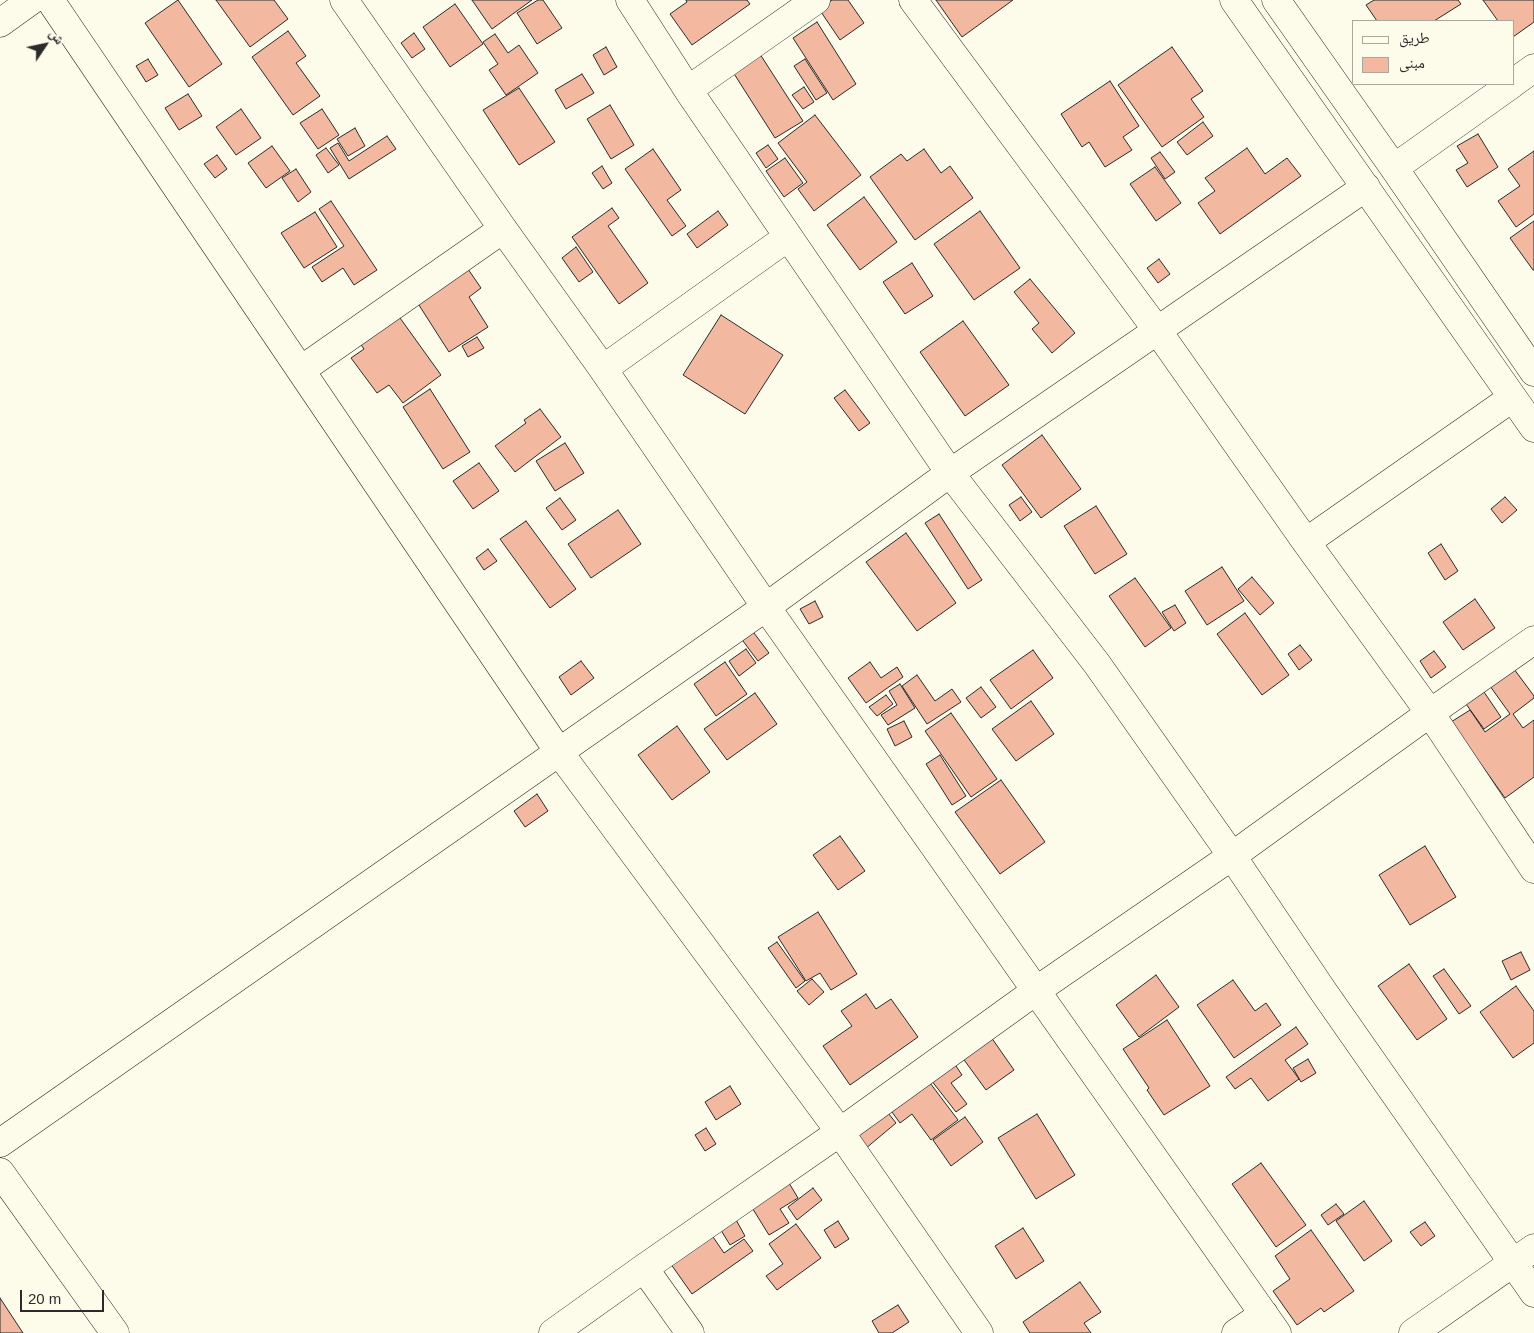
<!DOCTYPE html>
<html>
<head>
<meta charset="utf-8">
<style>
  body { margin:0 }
  #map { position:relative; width:1534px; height:1333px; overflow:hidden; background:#fdfbea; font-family:Arial,"Noto Naskh Arabic",sans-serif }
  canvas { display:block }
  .legend { position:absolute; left:1352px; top:20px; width:162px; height:65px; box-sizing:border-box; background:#fdfbea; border:1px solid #a9a89e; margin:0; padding:6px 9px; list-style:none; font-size:15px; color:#2b2b2b }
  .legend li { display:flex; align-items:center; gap:10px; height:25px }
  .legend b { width:25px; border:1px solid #a9a89e }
  .north { position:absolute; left:20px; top:20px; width:50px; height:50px; -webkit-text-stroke:4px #fdfbea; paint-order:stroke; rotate:56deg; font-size:14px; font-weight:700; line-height:20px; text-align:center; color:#2b2b2b }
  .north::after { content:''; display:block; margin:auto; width:18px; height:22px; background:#2b2b2b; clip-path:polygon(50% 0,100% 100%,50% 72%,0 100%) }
  .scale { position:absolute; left:20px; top:1290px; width:84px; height:22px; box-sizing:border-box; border:2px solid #2b2b2b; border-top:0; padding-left:6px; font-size:15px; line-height:18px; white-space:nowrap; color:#2b2b2b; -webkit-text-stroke:4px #fdfbea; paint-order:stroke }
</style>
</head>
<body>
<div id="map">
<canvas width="1534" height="1333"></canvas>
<ul class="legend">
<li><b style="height:6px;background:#fdfbea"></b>طريق</li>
<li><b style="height:14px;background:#f2b8a0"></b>مبنى</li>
</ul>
<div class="north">ش</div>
<div class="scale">20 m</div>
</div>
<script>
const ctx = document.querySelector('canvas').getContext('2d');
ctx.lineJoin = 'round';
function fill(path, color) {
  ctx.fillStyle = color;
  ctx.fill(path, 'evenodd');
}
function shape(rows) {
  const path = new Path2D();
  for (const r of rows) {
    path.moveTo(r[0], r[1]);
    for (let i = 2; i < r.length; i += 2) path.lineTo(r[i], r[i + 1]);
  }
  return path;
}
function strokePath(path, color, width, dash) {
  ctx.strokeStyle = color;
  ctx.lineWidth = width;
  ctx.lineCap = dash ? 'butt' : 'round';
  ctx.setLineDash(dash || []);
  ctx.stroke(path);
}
const building = shape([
  [178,0,222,64,189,87,145,23,178,0],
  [216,0,274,0,288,19,250,47,216,0],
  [472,0,532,0,492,29,472,0],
  [538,0,543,0,562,28,537,44,517,13,538,0],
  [686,0,747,0,750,4,692,45,670,14,687,2,686,0],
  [832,0,848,0,864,23,840,40,819,9,832,0],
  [936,0,1013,0,962,37,936,0],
  [1374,0,1458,0,1461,4,1434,21,1377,21,1366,5,1374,0],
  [1483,0,1534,0,1534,22,1513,37,1513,21,1498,21,1483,0],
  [455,4,483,44,450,67,423,27,455,4],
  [817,22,856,84,833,100,793,38,817,22],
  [288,31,306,56,296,63,320,96,293,115,252,57,288,31],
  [414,33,425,49,412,58,401,43,414,33],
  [495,34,508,53,519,45,538,73,506,95,489,70,498,64,483,42,495,34],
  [606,47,617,67,604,75,593,55,606,47],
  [1172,47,1203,91,1191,99,1204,117,1162,147,1118,85,1172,47],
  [758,51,803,121,775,138,731,69,758,51],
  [148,59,158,75,146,82,136,66,148,59],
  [805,59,827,93,816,100,794,66,805,59],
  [582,74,594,93,566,109,555,90,582,74],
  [1110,81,1139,126,1123,137,1132,150,1105,167,1089,142,1082,147,1061,114,1110,81],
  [804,87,814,102,803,109,792,95,804,87],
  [519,88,555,142,519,165,483,110,519,88],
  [188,94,202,116,179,130,165,108,188,94],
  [610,105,634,145,611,159,587,119,610,105],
  [241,109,261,138,236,155,216,127,241,109],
  [322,109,339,135,318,149,300,123,322,109],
  [815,115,861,175,814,211,798,189,807,182,778,143,815,115],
  [1203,122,1213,136,1187,155,1177,142,1203,122],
  [355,128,365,146,348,156,337,139,355,128],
  [1478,134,1498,167,1467,187,1456,170,1468,163,1457,146,1478,134],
  [387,136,396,149,349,179,330,148,338,143,349,161,387,136],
  [768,145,778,159,766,168,756,153,768,145],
  [272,146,290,171,266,188,248,163,272,146],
  [326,148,339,165,328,173,316,155,326,148],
  [1247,148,1265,174,1287,158,1301,176,1220,234,1198,203,1215,191,1205,178,1247,148],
  [653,149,681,190,667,200,686,226,672,236,625,169,653,149],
  [924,149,941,173,950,166,973,198,915,240,870,177,901,154,907,161,924,149],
  [1534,151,1534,214,1516,227,1498,201,1520,186,1508,169,1534,151],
  [1160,152,1175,172,1165,179,1151,158,1160,152],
  [217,155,227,169,215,178,204,164,217,155],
  [785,158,803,183,784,197,766,171,785,158],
  [602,166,612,183,603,189,592,173,602,166],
  [1155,167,1181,203,1156,221,1130,184,1155,167],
  [296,169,311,192,298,202,282,178,296,169],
  [864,197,897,242,860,270,827,225,864,197],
  [331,201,377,270,354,285,343,268,322,282,312,267,344,246,319,209,331,201],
  [612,208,619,218,608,226,648,283,619,304,572,237,612,208],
  [718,211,728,225,697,248,687,234,718,211],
  [980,211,1020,268,974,300,934,244,980,211],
  [315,212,337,247,304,268,281,233,315,212],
  [1534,221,1534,270,1533,270,1510,238,1534,221],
  [576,247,593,272,579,282,562,258,576,247],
  [1159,259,1170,274,1158,283,1147,268,1159,259],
  [912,263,933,296,905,314,883,282,912,263],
  [468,269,481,288,469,297,488,327,449,352,417,302,468,269],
  [1030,279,1075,333,1052,353,1032,329,1039,323,1014,292,1030,279],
  [390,304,441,375,403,403,389,385,377,393,351,358,364,349,352,332,390,304],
  [721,315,783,355,745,414,683,375,721,315],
  [963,321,1009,385,965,416,920,352,963,321],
  [477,337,484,348,468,357,462,346,477,337],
  [430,389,470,452,443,469,403,407,430,389],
  [845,390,870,423,859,431,834,398,845,390],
  [540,409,561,437,515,472,495,446,526,423,524,420,540,409],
  [1042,435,1081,489,1041,518,1002,465,1042,435],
  [565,443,584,473,555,491,536,461,565,443],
  [479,463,499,491,473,509,453,481,479,463],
  [1021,497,1032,512,1020,521,1009,505,1021,497],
  [1505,497,1517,510,1502,523,1491,509,1505,497],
  [560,498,576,520,562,530,546,508,560,498],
  [1096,506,1127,554,1095,574,1064,526,1096,506],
  [618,510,641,544,591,578,568,544,618,510],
  [939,514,982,580,968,589,925,523,939,514],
  [526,521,576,589,550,608,500,539,526,521],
  [906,533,956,603,917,631,866,562,906,533],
  [1441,544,1458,571,1445,580,1428,553,1441,544],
  [488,549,497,561,484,570,476,558,488,549],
  [1222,567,1244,601,1207,625,1185,591,1222,567],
  [1252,577,1274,603,1260,615,1238,589,1252,577],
  [1135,578,1171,628,1145,647,1109,596,1135,578],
  [1475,599,1495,628,1463,650,1443,622,1475,599],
  [815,601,823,617,809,624,800,609,815,601],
  [1175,605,1186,623,1174,631,1162,612,1175,605],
  [1245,613,1289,675,1262,695,1217,634,1245,613],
  [751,629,769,653,758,661,740,637,751,629],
  [1300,645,1312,660,1299,670,1288,654,1300,645],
  [746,649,756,663,739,676,729,661,746,649],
  [1033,650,1053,678,1011,709,990,680,1033,650],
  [1434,651,1446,667,1431,678,1420,661,1434,651],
  [581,661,594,678,571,695,559,677,581,661],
  [725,662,747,694,716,716,694,684,725,662],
  [870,662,881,678,897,667,903,677,866,703,848,678,870,662],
  [1514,669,1534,696,1534,698,1513,714,1523,728,1534,720,1534,777,1505,798,1451,722,1470,710,1485,732,1510,714,1490,686,1514,669],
  [917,675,935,701,952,689,961,702,927,724,902,686,917,675],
  [900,684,915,708,888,725,881,715,897,705,889,691,900,684],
  [981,687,996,707,981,718,966,698,981,687],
  [1484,692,1501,717,1484,729,1466,704,1484,692],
  [755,693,777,724,727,760,704,729,755,693],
  [886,695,893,704,877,716,869,707,886,695],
  [1031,701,1054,734,1016,761,992,729,1031,701],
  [951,713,997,779,971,797,925,731,951,713],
  [904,721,912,737,895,746,887,729,904,721],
  [677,726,710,772,672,800,638,755,677,726],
  [940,755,966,796,952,805,926,764,940,755],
  [1001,780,1045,842,1000,874,955,812,1001,780],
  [537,794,548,811,525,827,514,811,537,794],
  [840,836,865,871,838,890,813,855,840,836],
  [1425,846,1456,897,1410,925,1379,875,1425,846],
  [818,912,857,974,831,990,820,973,806,981,778,937,818,912],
  [777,942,805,981,796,988,768,948,777,942],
  [1521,952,1530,970,1511,980,1502,961,1521,952],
  [1409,964,1447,1019,1417,1040,1378,986,1409,964],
  [1444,969,1471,1006,1459,1014,1433,976,1444,969],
  [1156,975,1179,1007,1139,1037,1116,1005,1156,975],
  [812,979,824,992,809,1005,797,991,812,979],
  [1233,980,1255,1011,1266,1003,1281,1025,1234,1058,1197,1005,1233,980],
  [1516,986,1534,1011,1534,1043,1513,1058,1480,1012,1516,986],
  [866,994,876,1009,891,999,918,1037,850,1085,823,1046,852,1026,841,1011,866,994],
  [1167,1020,1210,1086,1164,1115,1147,1090,1149,1088,1123,1049,1167,1020],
  [1296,1027,1308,1044,1285,1060,1299,1079,1268,1101,1251,1078,1235,1089,1226,1077,1296,1027],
  [991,1037,1014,1070,986,1090,962,1057,991,1037],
  [1308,1059,1316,1073,1301,1082,1293,1068,1308,1059],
  [954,1063,962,1075,951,1083,967,1104,956,1112,931,1080,954,1063],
  [927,1079,958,1120,931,1140,912,1114,900,1123,889,1108,927,1079],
  [730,1086,741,1104,716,1120,705,1102,730,1086],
  [885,1109,896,1123,865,1149,854,1135,885,1109],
  [1037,1114,1075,1175,1036,1199,998,1138,1037,1114],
  [965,1117,983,1142,951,1166,933,1140,965,1117],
  [706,1128,716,1144,705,1151,695,1135,706,1128],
  [1261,1163,1306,1225,1276,1247,1232,1184,1261,1163],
  [789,1183,798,1198,780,1209,789,1223,769,1235,751,1206,789,1183],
  [813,1188,822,1200,797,1220,788,1207,813,1188],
  [1364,1201,1392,1241,1364,1261,1336,1221,1364,1201],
  [1336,1204,1344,1214,1328,1225,1321,1215,1336,1204],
  [735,1218,745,1236,730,1245,719,1227,735,1218],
  [838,1221,849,1239,835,1248,824,1230,838,1221],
  [1425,1222,1435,1236,1421,1246,1410,1232,1425,1222],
  [796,1224,821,1258,777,1290,766,1276,783,1264,769,1244,796,1224],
  [1023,1228,1044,1261,1016,1279,995,1246,1023,1228],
  [1311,1230,1354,1291,1324,1312,1321,1308,1297,1325,1273,1291,1290,1279,1275,1256,1311,1230],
  [709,1231,724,1253,744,1239,753,1251,692,1294,668,1260,709,1231],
  [1080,1282,1101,1312,1084,1323,1091,1333,1030,1333,1023,1322,1080,1282],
  [0,1298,23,1333,0,1333,0,1298],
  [898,1305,909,1322,892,1333,879,1333,872,1321,898,1305]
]);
fill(building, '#f2b8a0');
strokePath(building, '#2b2b2b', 1);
const minor = shape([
  [50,0,559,752,840,1132,979,1333],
  [344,0,503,229,603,369,766,607,1277,1333],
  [630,0,688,90,950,473,1097,664,1232,856,1323,991,1534,1293],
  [913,0,1157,330,1306,542,1430,713,1534,869],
  [1234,0,1534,428],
  [1276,0,1394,168,1534,372],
  [0,23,32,0],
  [1513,83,1534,68],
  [688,90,816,0],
  [1394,168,1512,84],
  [603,369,788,237],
  [301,370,503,229],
  [1306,542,1512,398],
  [0,1143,559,752,766,607,950,473,1366,187],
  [0,1172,115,1333],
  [644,1268,690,1333],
  [553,1333,644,1268,840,1132,1037,990,1232,856,1430,713,1534,640],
  [1236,1333,1264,1314],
  [1413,1333,1534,1248]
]);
strokePath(minor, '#2b2b2b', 29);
strokePath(minor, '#fdfbea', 28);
</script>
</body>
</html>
